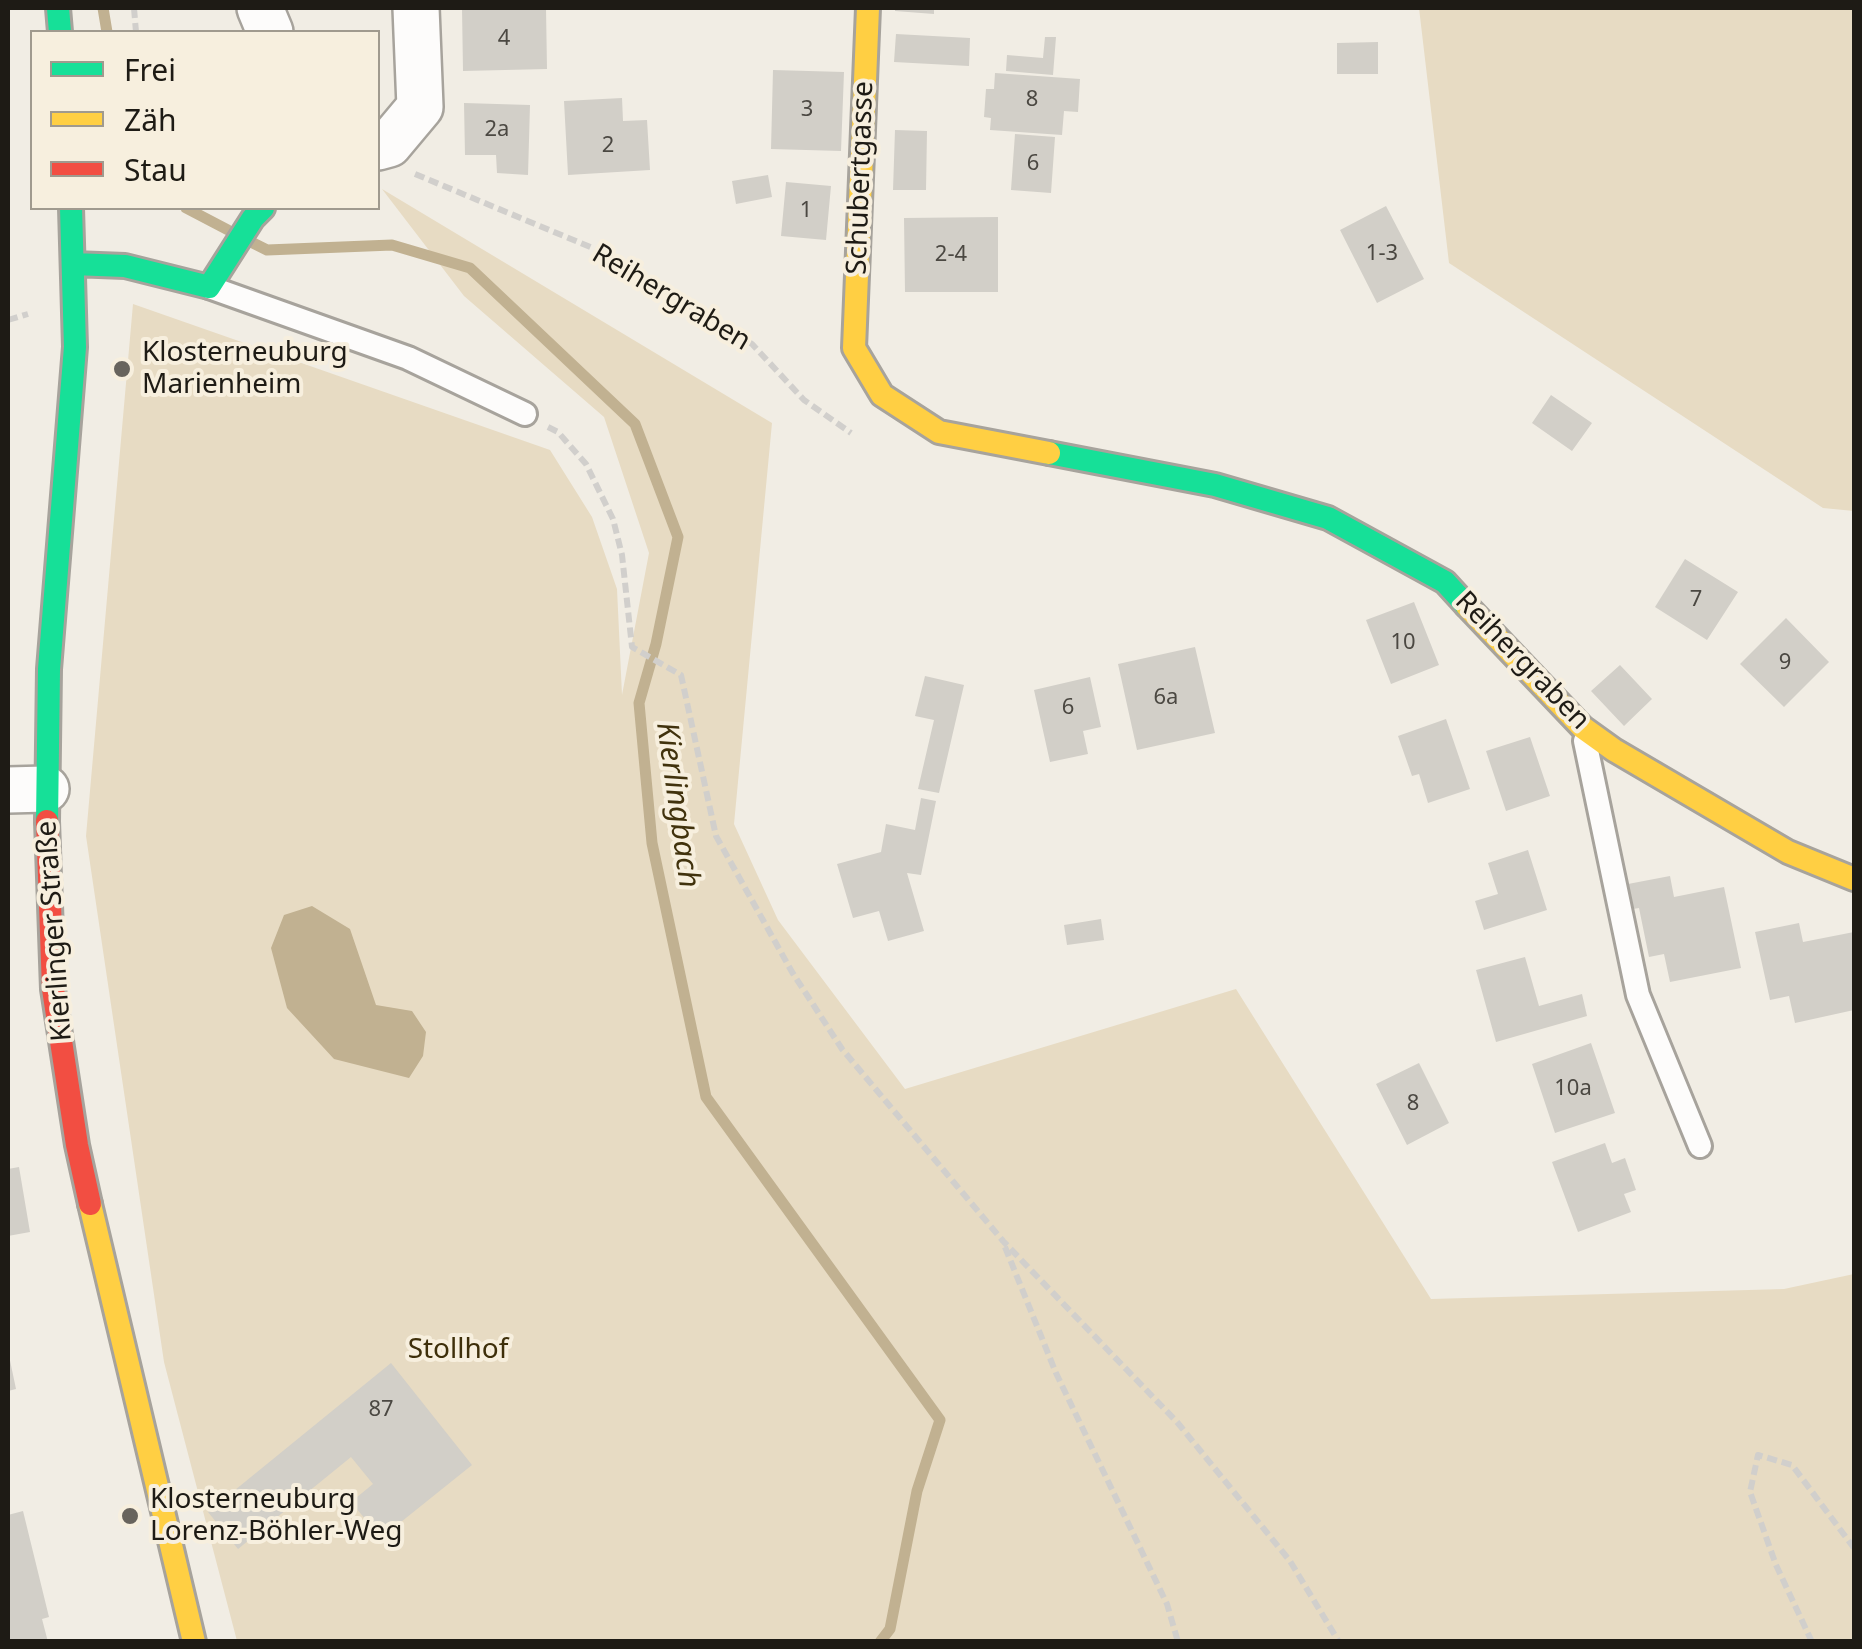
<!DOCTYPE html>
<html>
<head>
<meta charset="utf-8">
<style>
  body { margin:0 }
  #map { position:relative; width:1862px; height:1649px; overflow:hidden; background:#f1ede4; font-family:"Noto Sans",sans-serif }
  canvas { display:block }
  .frame { position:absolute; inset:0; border:10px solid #1e1b15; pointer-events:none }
  .legend { position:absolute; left:30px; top:30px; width:350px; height:180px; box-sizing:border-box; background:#f7efde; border:2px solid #a09a8e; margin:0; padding:12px 18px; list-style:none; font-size:30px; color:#1e1b15 }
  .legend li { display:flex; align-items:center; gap:20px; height:50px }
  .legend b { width:50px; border:2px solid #a09a8e }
</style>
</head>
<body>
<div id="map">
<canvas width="1862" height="1649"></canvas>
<div class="frame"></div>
<ul class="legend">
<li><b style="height:12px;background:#16e098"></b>Frei</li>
<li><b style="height:12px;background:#ffcf43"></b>Zäh</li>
<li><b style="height:12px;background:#f24e42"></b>Stau</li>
</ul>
</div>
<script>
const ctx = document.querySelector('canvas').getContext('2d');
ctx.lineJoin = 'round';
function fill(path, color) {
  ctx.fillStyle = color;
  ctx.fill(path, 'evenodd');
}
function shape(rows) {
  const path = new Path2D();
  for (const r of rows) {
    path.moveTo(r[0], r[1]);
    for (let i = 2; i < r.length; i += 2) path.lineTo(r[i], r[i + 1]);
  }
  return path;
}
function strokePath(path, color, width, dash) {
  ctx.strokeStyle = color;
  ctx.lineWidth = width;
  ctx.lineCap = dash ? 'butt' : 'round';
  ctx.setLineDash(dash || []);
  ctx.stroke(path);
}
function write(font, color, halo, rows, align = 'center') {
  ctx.font = font + ' "Noto Sans",sans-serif';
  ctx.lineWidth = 8;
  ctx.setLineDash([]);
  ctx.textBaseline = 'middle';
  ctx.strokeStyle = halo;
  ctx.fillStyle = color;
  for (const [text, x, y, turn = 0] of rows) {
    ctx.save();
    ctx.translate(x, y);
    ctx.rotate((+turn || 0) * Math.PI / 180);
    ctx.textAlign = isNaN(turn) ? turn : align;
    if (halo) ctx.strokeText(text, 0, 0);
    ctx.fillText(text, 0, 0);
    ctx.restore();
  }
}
fill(shape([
  [1419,8,1854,8,1854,511,1823,508,1449,263],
  [382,189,772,423,734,824,778,920,905,1089,1236,989,1431,1299,1784,1289,1854,1274,1854,1641,237,1641,164,1362,86,836,133,304,550,450,592,517,617,589,622,695,649,553,604,417,464,296]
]), '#e7dbc3');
fill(shape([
  [312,906,350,929,376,1005,412,1011,426,1032,423,1056,409,1078,334,1059,287,1008,271,948,284,915]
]), '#c1b191');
strokePath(shape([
  [103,8,107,32],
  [186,208,228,230],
  [253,243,267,250,392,245,470,268,635,424,678,537,656,644,639,703,652,843,706,1097,940,1420,917,1491,890,1629,880,1642]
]), '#c1b191', 11);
fill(shape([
  [462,8,546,8,547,69,463,71],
  [895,8,934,8,934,14,895,11],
  [896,34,970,38,969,66,894,62],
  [1045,37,1056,37,1053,75,1006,71,1007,55,1043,58],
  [1378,42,1378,74,1337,74,1337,43],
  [773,70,844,72,841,151,771,149],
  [995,73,1080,79,1078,112,1064,111,1062,135,990,130,991,118,984,117,986,89,994,89],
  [622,98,623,121,647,120,650,170,568,175,564,101],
  [464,103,530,105,528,175,497,173,496,155,465,155],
  [895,130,927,131,926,190,893,190],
  [1015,134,1055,137,1051,193,1011,190],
  [768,175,772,197,736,204,732,181],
  [786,182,831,186,826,240,781,236],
  [1386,206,1424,279,1377,303,1340,230],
  [998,217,998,292,905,292,904,218],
  [1551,395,1592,423,1572,451,1532,423],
  [1685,559,1738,592,1707,640,1655,607],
  [1414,602,1439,665,1391,684,1366,620],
  [1786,618,1829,662,1784,707,1740,664],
  [1195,647,1215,733,1137,750,1118,664],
  [1620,665,1652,699,1624,726,1591,691],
  [925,676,964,685,939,793,918,789,934,720,915,716],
  [1090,677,1101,727,1083,731,1088,754,1050,762,1034,690],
  [1446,719,1470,789,1428,803,1419,774,1412,776,1398,736],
  [1530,737,1550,796,1506,811,1486,751],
  [921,798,936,801,921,875,907,873,924,931,888,941,879,911,853,918,837,864,881,852,886,824,915,830],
  [1528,850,1547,910,1484,930,1475,901,1498,894,1488,863],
  [1670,876,1674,897,1724,887,1741,968,1670,982,1664,954,1649,957,1639,908,1633,909,1628,884],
  [1101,919,1104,940,1067,945,1064,925],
  [1799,923,1803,942,1854,932,1854,1010,1795,1023,1789,996,1770,1000,1755,932],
  [1525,957,1539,1006,1582,994,1587,1016,1496,1042,1476,970],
  [1591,1043,1615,1113,1555,1133,1532,1064],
  [1419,1063,1449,1123,1407,1145,1376,1084],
  [1605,1143,1612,1163,1625,1158,1636,1190,1624,1194,1631,1212,1578,1232,1552,1162],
  [19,1167,30,1232,8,1236,8,1169],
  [8,1351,16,1389,8,1391],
  [391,1363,472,1465,381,1538,351,1502,373,1484,351,1457,238,1549,208,1512],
  [23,1511,49,1617,42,1619,48,1642,8,1642,8,1515]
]), '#d2cfc8');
const lane = shape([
  [209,287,408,358,525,414],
  [1585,741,1638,995,1700,1146]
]);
const street = shape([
  [260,8,270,32],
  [378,147,389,144,420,107,416,8],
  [8,790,46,789]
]);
const fast = shape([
  [58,8,60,32],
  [73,264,125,266,209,287,253,218,263,208],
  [1049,453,1215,485,1328,518,1445,582,1466,605],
  [47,821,49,669,75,347,71,208]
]);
const slow = shape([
  [868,8,854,348,882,395,939,432,1049,453],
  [1466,605,1582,727,1614,750,1788,852,1854,879],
  [90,1204,194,1642]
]);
const jam = shape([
  [47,821,53,989,77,1145,90,1204]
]);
strokePath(lane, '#a7a39c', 28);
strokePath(street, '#a7a39c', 50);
strokePath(fast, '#a7a39c', 28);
strokePath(slow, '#a7a39c', 28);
strokePath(jam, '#a7a39c', 28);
strokePath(shape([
  [134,8,136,32],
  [415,174,595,249,752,344,804,400,851,433],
  [8,320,28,314],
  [548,427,558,432,586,464,613,519,622,555,632,647,681,675,716,836,792,972,842,1049,1003,1241,1177,1422,1290,1561,1339,1642],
  [1005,1247,1056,1373,1167,1604,1178,1642],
  [8,1499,9,1499],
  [1812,1642,1776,1565,1750,1492,1758,1455,1792,1465,1854,1548]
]), '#d1cfcc', 6, [10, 5]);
strokePath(lane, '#fdfcfb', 22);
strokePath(street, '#fdfcfb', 45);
strokePath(fast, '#16e098', 22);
strokePath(slow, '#ffcf43', 22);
strokePath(jam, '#f24e42', 22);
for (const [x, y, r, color] of [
  [122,369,10,"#68645d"],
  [130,1516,10,"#68645d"]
]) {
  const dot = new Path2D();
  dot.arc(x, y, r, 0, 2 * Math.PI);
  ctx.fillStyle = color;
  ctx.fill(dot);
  strokePath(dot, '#f7efde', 4);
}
write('22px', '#4b4842', null, [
  ["4",504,39],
  ["8",1032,100],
  ["3",807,110],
  ["2a",497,130],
  ["2",608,146],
  ["6",1033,164],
  ["1",806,211],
  ["1-3",1382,254],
  ["2-4",951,255],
  ["7",1696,600],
  ["10",1403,643],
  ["9",1785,663],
  ["6a",1166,698],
  ["6",1068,708],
  ["10a",1573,1089],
  ["8",1413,1104],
  ["87",381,1410]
]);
write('28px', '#1e1b15', '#f7efde', [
  ["Schubertgasse",861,178,-88],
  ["Reihergraben",671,298,31],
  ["Reihergraben",1522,661,46],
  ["Kierlinger Straße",55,931,-94]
]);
write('28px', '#1e1b15', '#f7efde', [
  ["Klosterneuburg",142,353],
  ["Marienheim",142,385],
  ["Klosterneuburg",150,1500],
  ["Lorenz-Böhler-Weg",150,1532]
], 'left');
write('28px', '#3e2f0a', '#f7efde', [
  ["Stollhof",458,1350]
]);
write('italic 30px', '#41320d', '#f7efde', [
  ["Kierlingbach",677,805,82]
]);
</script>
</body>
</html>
